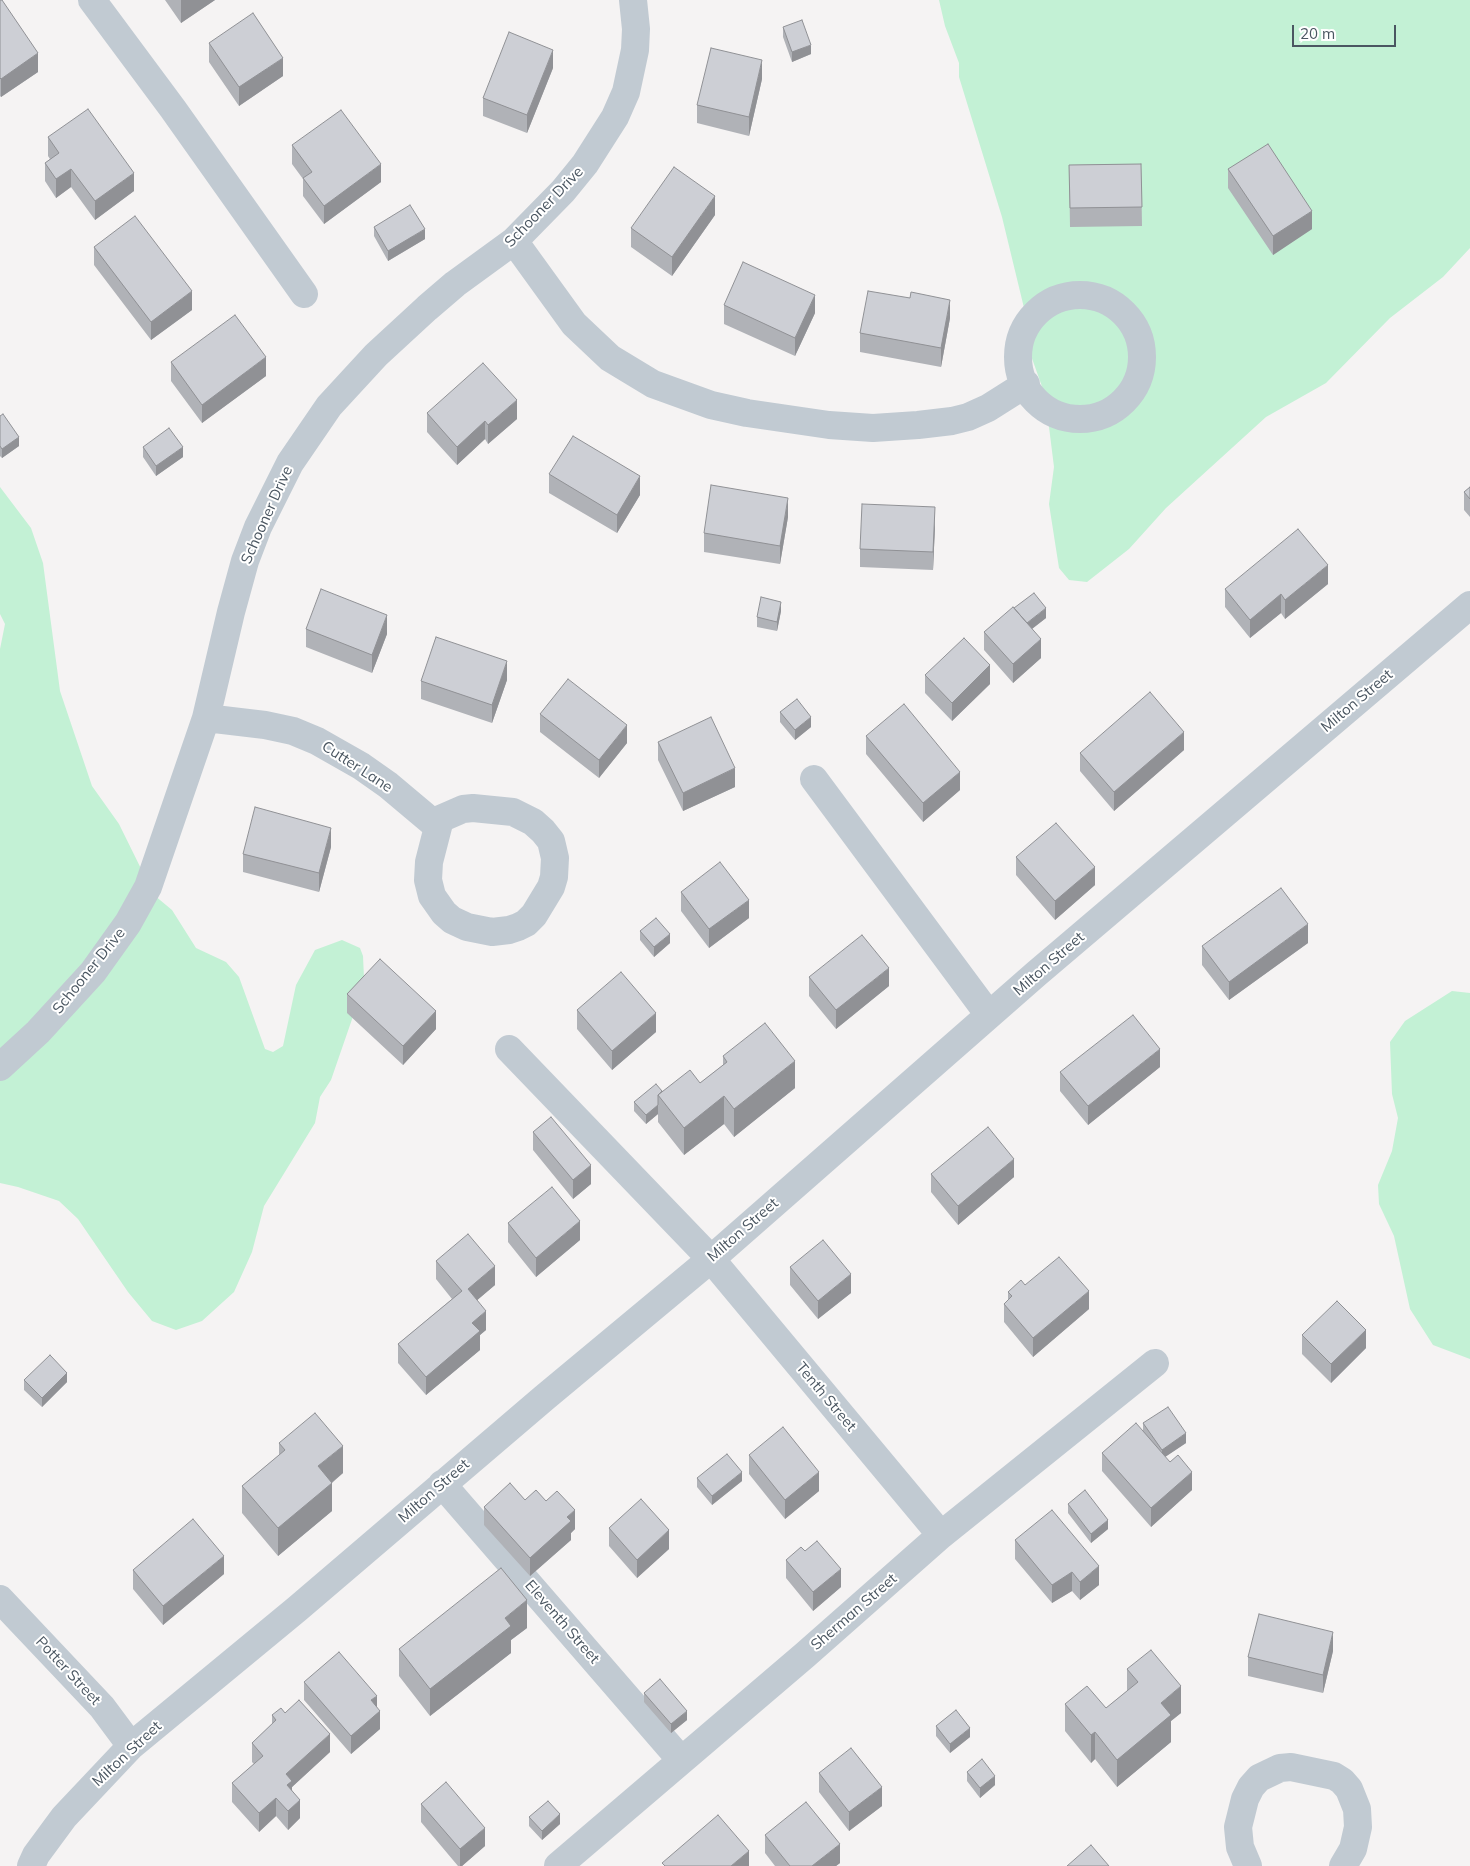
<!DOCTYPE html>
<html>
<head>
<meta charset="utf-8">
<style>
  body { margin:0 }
  #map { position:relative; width:1470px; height:1866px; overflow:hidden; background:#f5f3f3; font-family:Mulish,sans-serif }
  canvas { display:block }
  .scale { position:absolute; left:1292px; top:25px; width:104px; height:22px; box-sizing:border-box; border:2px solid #4a5661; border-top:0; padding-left:6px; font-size:15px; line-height:18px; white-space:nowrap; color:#4a5661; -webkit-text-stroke:4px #fff; paint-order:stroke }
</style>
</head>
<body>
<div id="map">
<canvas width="1470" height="1866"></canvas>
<div class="scale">20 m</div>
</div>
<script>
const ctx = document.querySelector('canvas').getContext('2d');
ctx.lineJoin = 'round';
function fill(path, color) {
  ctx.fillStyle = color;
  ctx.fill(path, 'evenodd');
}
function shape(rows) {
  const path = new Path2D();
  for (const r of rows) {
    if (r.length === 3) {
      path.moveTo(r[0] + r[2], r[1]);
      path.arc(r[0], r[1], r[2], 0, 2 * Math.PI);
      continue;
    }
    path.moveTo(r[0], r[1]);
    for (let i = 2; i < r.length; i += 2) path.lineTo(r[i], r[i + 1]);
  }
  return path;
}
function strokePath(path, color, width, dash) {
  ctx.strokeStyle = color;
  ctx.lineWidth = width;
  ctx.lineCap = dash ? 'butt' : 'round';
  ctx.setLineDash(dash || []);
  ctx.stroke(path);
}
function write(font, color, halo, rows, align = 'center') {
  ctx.font = font + ' Mulish,sans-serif';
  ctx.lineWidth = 4;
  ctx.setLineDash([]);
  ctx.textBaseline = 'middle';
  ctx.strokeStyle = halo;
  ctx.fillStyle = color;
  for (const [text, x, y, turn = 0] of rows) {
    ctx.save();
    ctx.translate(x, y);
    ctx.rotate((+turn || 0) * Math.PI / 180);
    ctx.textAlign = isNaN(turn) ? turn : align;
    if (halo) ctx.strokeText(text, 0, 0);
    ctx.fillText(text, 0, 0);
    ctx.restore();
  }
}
fill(shape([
  [939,0,1470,0,1470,248,1443,277,1390,318,1326,383,1266,417,1166,508,1129,549,1087,582,1069,580,1059,568,1049,504,1054,467,1045,395,1029,350,1025,312,1002,217,959,77,959,63,945,26],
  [0,487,31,528,43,563,60,691,92,786,119,824,154,895,172,910,196,948,226,962,239,977,265,1049,273,1052,283,1046,296,985,315,950,342,940,360,948,363,956,364,978,359,999,331,1080,320,1097,315,1123,264,1206,252,1252,234,1292,202,1321,176,1330,152,1321,128,1292,78,1219,59,1201,18,1187,0,1183,0,649,5,624,0,614],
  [1452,991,1470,993,1470,1359,1433,1345,1410,1309,1394,1236,1379,1204,1378,1185,1392,1151,1398,1118,1392,1094,1390,1042,1405,1021]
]), '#c3f1d5');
strokePath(shape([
  [92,0,173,109,304,294],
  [514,241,574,324,610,358,653,384,711,405,747,413,829,425,873,428,918,425,952,421,968,417,988,408,1026,384],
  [1080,357,62],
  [206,718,265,725,293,731,317,741,361,766,388,785,438,827,440,819,463,809,473,808,513,812,533,822,543,831,551,841,555,858,554,877,551,887,534,915,526,923,518,927,509,930,492,932,467,927,452,920,444,913,432,896,428,880,429,862,438,827],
  [814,779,989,1015],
  [509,1049,711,1259,941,1535],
  [0,1067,38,1032,93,972,128,923,148,887,206,718,231,612,245,561,258,527,290,463,329,406,376,355,427,308,455,284,514,241,563,191,585,164,615,117,626,92,635,50,636,29,633,0],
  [442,1484,681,1760],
  [0,1599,102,1707,131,1746],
  [31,1866,36,1855,64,1817,131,1746,297,1609,544,1398,711,1259,1036,974,1470,605],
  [558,1866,805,1655,941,1535,1155,1363],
  [1248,1866,1240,1847,1238,1827,1245,1799,1251,1787,1259,1778,1280,1768,1291,1767,1334,1776,1342,1781,1349,1789,1357,1809,1358,1827,1353,1849,1343,1866]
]), '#c1cad2', 28);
fill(shape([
  [0,0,38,72,1,97,0,96],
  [165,0,215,0,181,23],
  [783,27,811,54,792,62,783,37],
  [209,43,283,76,239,106,209,62],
  [553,68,527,133,483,116,483,98],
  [762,79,749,136,697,123,697,105],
  [48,137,134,191,95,220,71,187,56,198,45,181,45,163,50,159,48,156],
  [292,145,381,182,324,224,303,196,303,179,292,164],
  [1141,164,1142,226,1070,227,1069,165],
  [1228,169,1312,229,1273,255,1228,188],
  [715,215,672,276,631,247,631,228],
  [374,227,425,239,388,261,374,236],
  [94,247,192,310,151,340,94,265],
  [724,305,815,313,795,356,724,324],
  [950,318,941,367,860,352,860,333],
  [171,362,266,376,202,423,171,381],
  [427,413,517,419,488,444,485,439,457,465,427,432],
  [0,416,19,446,2,458,0,456],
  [143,447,183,457,156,476,143,457],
  [549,474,640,495,617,533,549,493],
  [1470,487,1470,517,1464,510,1464,492],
  [788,517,780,564,704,552,704,533],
  [935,526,933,570,860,567,860,549],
  [1328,584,1285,619,1281,613,1250,638,1225,607,1225,589],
  [1014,608,1046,618,1032,629,1041,658,1013,683,984,650,984,632],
  [781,611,777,631,757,627,757,617],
  [306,629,387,634,372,673,306,647],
  [925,675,990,684,952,721,925,693],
  [507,680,492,723,421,699,421,681],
  [780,712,811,727,795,740,780,722],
  [540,714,627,743,599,778,540,732],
  [866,736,960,790,923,822,866,754],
  [658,742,735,787,683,811,658,760],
  [1184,750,1114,811,1080,771,1080,753],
  [331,847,319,892,243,872,243,854],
  [1016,857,1095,885,1055,920,1016,875],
  [681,892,749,918,709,948,681,911],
  [640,931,670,943,654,957,640,940],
  [1308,943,1229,1000,1202,965,1202,946],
  [809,977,889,986,836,1029,809,996],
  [347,994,436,1029,403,1065,347,1013],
  [577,1010,656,1032,612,1070,577,1029],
  [723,1056,795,1088,734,1137,724,1124,684,1155,658,1122,658,1114,646,1124,634,1111,634,1102,662,1091,700,1083,723,1065],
  [1160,1067,1088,1125,1060,1091,1060,1072],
  [533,1132,591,1184,573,1199,533,1150],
  [931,1174,1014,1177,958,1225,931,1192],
  [508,1223,580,1240,536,1277,508,1242],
  [436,1261,495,1285,477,1300,486,1330,480,1335,480,1350,426,1395,398,1363,398,1344,452,1299,436,1279],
  [790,1267,851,1293,818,1319,790,1285],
  [1025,1285,1089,1309,1033,1357,1004,1322,1004,1304,1008,1300,1008,1292],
  [1302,1335,1366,1348,1331,1383,1302,1354],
  [24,1380,67,1382,42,1407,24,1390],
  [1143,1423,1186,1443,1165,1457,1192,1490,1151,1527,1102,1471,1102,1453,1143,1432],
  [279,1443,343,1473,332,1483,332,1511,278,1556,242,1513,242,1486,279,1455],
  [749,1455,819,1491,785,1519,749,1474],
  [697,1478,742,1481,712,1505,697,1487],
  [525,1500,546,1501,575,1529,571,1533,571,1540,530,1576,484,1525,484,1507],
  [1068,1504,1108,1529,1091,1543,1068,1513],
  [609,1528,669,1549,637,1578,609,1546],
  [1015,1540,1099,1585,1080,1600,1072,1591,1052,1603,1015,1559],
  [805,1551,841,1587,813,1611,786,1578,786,1560],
  [133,1570,224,1574,163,1625,133,1589],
  [527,1628,511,1640,511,1653,430,1716,399,1676,399,1649],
  [1333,1651,1323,1693,1248,1676,1248,1657],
  [1127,1669,1181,1713,1171,1721,1171,1742,1117,1787,1095,1759,1091,1763,1065,1731,1065,1704,1106,1708,1127,1691],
  [304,1682,377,1707,380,1729,351,1754,304,1700],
  [644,1693,687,1720,671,1733,644,1702],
  [285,1713,330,1752,292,1787,292,1790,300,1818,288,1830,276,1816,259,1832,232,1802,232,1783,254,1764,252,1762,252,1743,272,1724,272,1715],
  [936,1726,970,1737,950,1753,936,1736],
  [967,1772,995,1785,980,1798,967,1781],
  [819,1773,882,1806,849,1831,819,1792],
  [421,1804,485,1846,462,1866,458,1866,421,1822],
  [529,1817,560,1824,542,1840,529,1826],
  [765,1835,840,1863,836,1866,775,1866,765,1853]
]), '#b0b2b7');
fill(shape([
  [181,0,215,0,181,23],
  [811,45,811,54,792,62,792,52],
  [553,50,553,68,527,133,527,115],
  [38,53,38,72,1,97,1,79],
  [283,58,283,76,239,106,239,87],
  [762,60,762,79,749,136,749,117],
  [381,164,381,182,324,224,324,206],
  [71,169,71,187,56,198,56,179],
  [134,173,134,191,95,220,95,201],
  [715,196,715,215,672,276,672,257],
  [1312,211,1312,229,1273,255,1273,236],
  [425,229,425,239,388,261,388,251],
  [192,291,192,310,151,340,151,322],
  [815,295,815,313,795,356,795,338],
  [950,300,950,318,941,367,941,348],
  [266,357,266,376,202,423,202,405],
  [517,400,517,419,488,444,488,425],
  [485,421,485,439,457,465,457,447],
  [19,437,19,446,2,458,2,449],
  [183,447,183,457,156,476,156,466],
  [640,476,640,495,617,533,617,515],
  [788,498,788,517,780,564,780,546],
  [935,507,935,526,933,570,933,552],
  [1328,565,1328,584,1285,619,1285,600],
  [1281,594,1281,613,1250,638,1250,620],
  [781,602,781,611,777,631,777,622],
  [1046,608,1046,618,1024,635,1024,626],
  [387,615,387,634,372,673,372,655],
  [1041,639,1041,658,1013,683,1013,664],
  [507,661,507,680,492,723,492,705],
  [990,665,990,684,952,721,952,703],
  [811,717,811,727,795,740,795,730],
  [627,725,627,743,599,778,599,760],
  [1184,732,1184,750,1114,811,1114,792],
  [735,768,735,787,683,811,683,793],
  [960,772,960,790,923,822,923,803],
  [331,828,331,847,319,892,319,873],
  [1095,867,1095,885,1055,920,1055,901],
  [749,900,749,918,709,948,709,929],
  [1308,924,1308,943,1229,1000,1229,982],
  [670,934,670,943,654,957,654,947],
  [889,968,889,986,836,1029,836,1010],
  [436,1011,436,1029,403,1065,403,1046],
  [656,1013,656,1032,612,1070,612,1051],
  [1160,1049,1160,1067,1088,1125,1088,1106],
  [795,1061,795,1088,734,1137,734,1109],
  [724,1096,724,1124,684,1155,684,1128],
  [658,1105,658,1114,646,1124,646,1115],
  [1014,1159,1014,1177,958,1225,958,1206],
  [591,1165,591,1184,573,1199,573,1180],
  [580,1221,580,1240,536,1277,536,1258],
  [495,1266,495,1285,468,1308,468,1289],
  [851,1274,851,1293,818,1319,818,1301],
  [1089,1291,1089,1309,1033,1357,1033,1338],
  [486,1311,486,1330,480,1335,480,1350,426,1395,426,1377,472,1323],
  [1366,1330,1366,1348,1331,1383,1331,1364],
  [67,1373,67,1382,42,1407,42,1398],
  [1186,1433,1186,1443,1162,1459,1162,1450],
  [343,1446,343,1473,318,1494,318,1466],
  [742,1472,742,1481,712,1505,712,1496],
  [819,1472,819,1491,785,1519,785,1500],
  [1192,1472,1192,1490,1151,1527,1151,1508],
  [332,1483,332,1511,278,1556,278,1528],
  [575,1510,575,1529,571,1533,571,1540,530,1576,530,1558,567,1517],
  [1108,1520,1108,1529,1091,1543,1091,1534],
  [669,1530,669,1549,637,1578,637,1560],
  [224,1556,224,1574,163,1625,163,1606],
  [1099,1566,1099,1585,1080,1600,1080,1582],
  [841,1569,841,1587,813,1611,813,1592],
  [1072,1572,1072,1591,1052,1603,1052,1585],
  [527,1600,527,1628,511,1640,511,1653,430,1716,430,1689,505,1618],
  [1333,1632,1333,1651,1323,1693,1323,1675],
  [1181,1686,1181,1713,1171,1721,1171,1742,1117,1787,1117,1760,1161,1703],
  [377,1696,377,1713,380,1711,380,1729,351,1754,351,1736,371,1700],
  [687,1711,687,1720,671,1733,671,1724],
  [970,1728,970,1737,950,1753,950,1744],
  [1095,1732,1095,1759,1091,1763,1091,1735],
  [330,1734,330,1752,292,1787,292,1799,287,1804,286,1774],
  [995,1776,995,1785,980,1798,980,1788],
  [882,1787,882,1806,849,1831,849,1812],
  [276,1798,276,1816,259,1832,259,1813],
  [300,1800,300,1818,288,1830,288,1811],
  [560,1814,560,1824,542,1840,542,1831],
  [485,1828,485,1846,462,1866,460,1866,460,1849],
  [840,1844,840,1863,836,1866,812,1866],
  [749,1851,749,1866,731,1866]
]), '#909195');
const building = shape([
  [0,0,2,0,38,53,1,79,0,78,0,0],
  [253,13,283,58,239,87,209,43,253,13],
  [802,20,811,45,792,52,783,27,802,20],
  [509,32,553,50,527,115,483,98,509,32],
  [711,48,762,60,749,117,697,105,711,48],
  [88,109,134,173,95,201,71,169,56,179,45,163,59,153,48,137,88,109],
  [341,110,381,164,324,206,303,178,312,172,292,145,341,110],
  [1268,144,1312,211,1273,236,1228,169,1268,144],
  [1141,164,1142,207,1070,208,1069,165,1141,164],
  [674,167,715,196,672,257,631,228,674,167],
  [410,205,425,229,388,251,374,227,410,205],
  [135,216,192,291,151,322,94,247,135,216],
  [743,262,815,295,795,338,724,305,743,262],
  [868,291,910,298,911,292,950,300,941,348,860,333,868,291],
  [235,315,266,357,202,405,171,362,235,315],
  [483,363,517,400,488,425,485,421,457,447,427,413,483,363],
  [3,414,19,437,2,449,0,446,0,416,3,414],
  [169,428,183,447,156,466,143,447,169,428],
  [573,436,640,476,617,515,549,474,573,436],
  [711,485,788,498,780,546,704,533,711,485],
  [1470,487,1470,499,1464,492,1470,487],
  [862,504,935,507,933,552,860,549,862,504],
  [1298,529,1328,565,1285,600,1281,594,1250,620,1225,589,1298,529],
  [321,589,387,615,372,655,306,629,321,589],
  [1034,593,1046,608,1027,623,1014,608,1034,593],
  [761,597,781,602,777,622,757,617,761,597],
  [1013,607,1041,639,1013,664,984,632,1013,607],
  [436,637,507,661,492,705,421,681,436,637],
  [964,638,990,665,952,703,925,675,964,638],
  [568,679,627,725,599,760,540,714,568,679],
  [1150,692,1184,732,1114,792,1080,753,1150,692],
  [797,699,811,717,795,730,780,712,797,699],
  [904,704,960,772,923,803,866,736,904,704],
  [711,717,735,768,683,793,658,742,711,717],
  [255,807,331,828,319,873,243,854,255,807],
  [1056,823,1095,867,1055,901,1016,857,1056,823],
  [720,862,749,900,709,929,681,892,720,862],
  [1281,888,1308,924,1229,982,1202,946,1281,888],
  [656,918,670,934,654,947,640,931,656,918],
  [862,935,889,968,836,1010,809,977,862,935],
  [380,959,436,1011,403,1046,347,994,380,959],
  [621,972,656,1013,612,1051,577,1010,621,972],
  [1133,1015,1160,1049,1088,1106,1060,1072,1133,1015],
  [765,1023,795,1061,734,1109,724,1096,684,1128,658,1095,690,1070,700,1083,727,1062,723,1056,765,1023],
  [656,1084,662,1091,658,1095,658,1105,646,1115,634,1102,656,1084],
  [551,1117,591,1165,573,1180,533,1132,551,1117],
  [988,1127,1014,1159,958,1206,931,1174,988,1127],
  [552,1187,580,1221,536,1258,508,1223,552,1187],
  [468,1234,495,1266,468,1289,486,1311,472,1323,480,1331,426,1377,398,1344,462,1291,436,1261,468,1234],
  [823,1240,851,1274,818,1301,790,1267,823,1240],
  [1059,1257,1089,1291,1033,1338,1004,1304,1012,1296,1008,1292,1021,1280,1025,1285,1059,1257],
  [1337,1301,1366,1330,1331,1364,1302,1335,1337,1301],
  [50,1355,67,1373,42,1398,24,1380,50,1355],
  [1168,1407,1186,1433,1162,1450,1143,1423,1168,1407],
  [315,1413,343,1446,318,1466,332,1483,278,1528,242,1486,285,1450,279,1443,315,1413],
  [1136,1423,1170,1462,1178,1455,1192,1472,1151,1508,1102,1453,1136,1423],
  [783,1427,819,1472,785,1500,749,1455,783,1427],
  [727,1454,742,1472,712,1496,697,1478,727,1454],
  [510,1483,525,1500,536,1490,546,1501,557,1491,575,1510,567,1517,571,1521,530,1558,484,1507,510,1483],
  [1085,1490,1108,1520,1091,1534,1068,1504,1085,1490],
  [641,1499,669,1530,637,1560,609,1528,641,1499],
  [1052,1510,1099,1566,1080,1582,1072,1572,1052,1585,1015,1540,1052,1510],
  [193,1519,224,1556,163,1606,133,1570,193,1519],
  [817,1541,841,1569,813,1592,786,1560,801,1547,805,1551,817,1541],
  [501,1568,527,1600,505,1618,511,1626,430,1689,399,1649,501,1568],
  [1259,1614,1333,1632,1323,1675,1248,1657,1259,1614],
  [1151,1650,1181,1686,1161,1703,1171,1715,1117,1760,1095,1732,1091,1735,1065,1704,1087,1686,1106,1708,1138,1682,1127,1669,1151,1650],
  [339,1652,377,1696,371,1700,380,1711,351,1736,304,1682,339,1652],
  [660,1679,687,1711,671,1724,644,1693,660,1679],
  [299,1700,330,1734,286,1774,292,1781,287,1785,300,1800,288,1811,276,1798,259,1813,232,1783,263,1756,252,1743,276,1720,272,1715,281,1708,285,1713,299,1700],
  [956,1710,970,1728,950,1744,936,1726,956,1710],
  [851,1748,882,1787,849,1812,819,1773,851,1748],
  [982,1759,995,1776,980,1788,967,1772,982,1759],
  [446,1782,485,1828,460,1849,421,1804,446,1782],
  [548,1801,560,1814,542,1831,529,1817,548,1801],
  [806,1802,840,1844,812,1866,790,1866,765,1835,806,1802],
  [718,1815,749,1851,731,1866,665,1866,662,1863,718,1815],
  [1091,1845,1109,1866,1067,1866,1091,1845]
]);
fill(building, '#cdcfd5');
strokePath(building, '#909195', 1);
write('15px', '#4a5661', '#fff', [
  ["Schooner Drive",544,207,-46],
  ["Schooner Drive",267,515,-66],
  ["Milton Street",1357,701,-40],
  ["Cutter Lane",357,767,33],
  ["Milton Street",1049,964,-41],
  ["Schooner Drive",89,971,-51],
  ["Milton Street",743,1230,-41],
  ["Tenth Street",826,1397,50],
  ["Milton Street",434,1491,-41],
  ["Sherman Street",854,1612,-41],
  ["Eleventh Street",562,1622,49],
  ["Potter Street",68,1671,47],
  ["Milton Street",127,1754,-43]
]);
</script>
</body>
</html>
